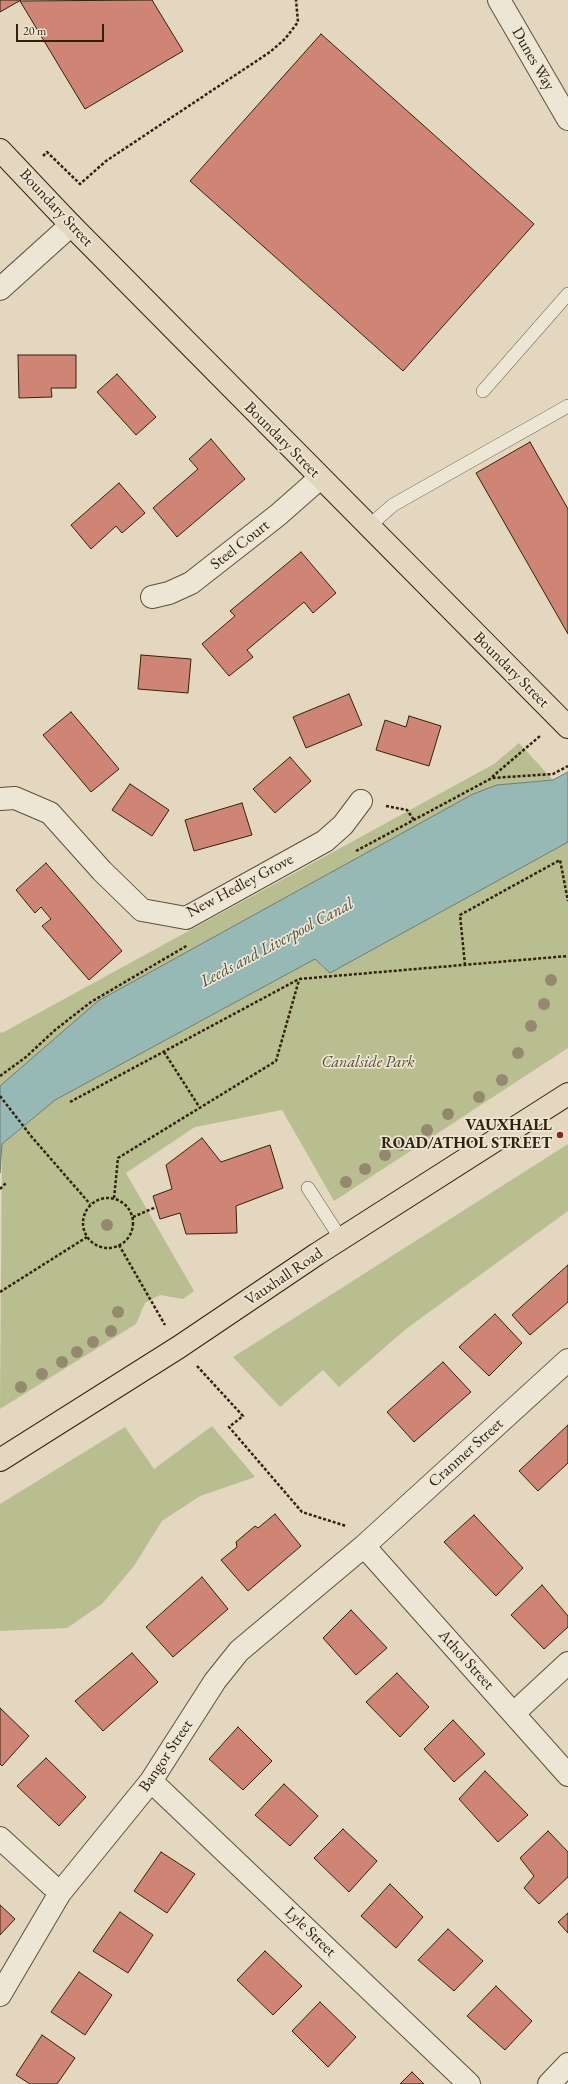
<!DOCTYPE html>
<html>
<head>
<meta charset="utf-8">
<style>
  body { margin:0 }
  #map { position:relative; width:568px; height:2084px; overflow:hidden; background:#e3d8bf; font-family:"EB Garamond",serif }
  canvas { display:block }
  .scale { position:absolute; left:16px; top:24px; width:88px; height:18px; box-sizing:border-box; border:2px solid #33220b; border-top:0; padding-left:5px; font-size:12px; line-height:14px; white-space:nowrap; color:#33220b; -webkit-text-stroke:3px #ede6d5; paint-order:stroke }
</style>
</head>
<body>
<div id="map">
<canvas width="568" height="2084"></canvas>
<div class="scale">20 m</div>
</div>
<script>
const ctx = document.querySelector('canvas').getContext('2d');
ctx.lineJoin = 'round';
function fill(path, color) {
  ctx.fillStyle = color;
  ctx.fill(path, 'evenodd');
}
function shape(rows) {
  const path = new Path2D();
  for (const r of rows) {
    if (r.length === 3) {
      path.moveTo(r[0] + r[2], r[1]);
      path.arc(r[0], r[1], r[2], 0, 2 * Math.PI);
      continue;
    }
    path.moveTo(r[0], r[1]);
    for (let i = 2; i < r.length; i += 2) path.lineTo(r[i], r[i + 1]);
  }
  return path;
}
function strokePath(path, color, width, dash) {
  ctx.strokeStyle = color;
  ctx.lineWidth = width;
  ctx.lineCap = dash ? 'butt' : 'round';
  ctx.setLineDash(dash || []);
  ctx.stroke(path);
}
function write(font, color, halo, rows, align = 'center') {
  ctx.font = font + ' "EB Garamond",serif';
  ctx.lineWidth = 3.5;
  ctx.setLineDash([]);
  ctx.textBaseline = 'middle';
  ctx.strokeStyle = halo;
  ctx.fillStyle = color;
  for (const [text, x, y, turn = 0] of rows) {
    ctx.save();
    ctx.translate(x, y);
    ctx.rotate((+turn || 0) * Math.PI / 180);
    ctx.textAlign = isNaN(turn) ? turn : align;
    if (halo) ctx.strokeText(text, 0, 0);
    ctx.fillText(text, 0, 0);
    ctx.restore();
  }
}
fill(shape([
  [519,743,553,780,497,785,473,794,99,1001,0,1086,0,1032,2,1033,494,764],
  [568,842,568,1048,334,1201,282,1110,195,1127,126,1173,194,1291,183,1299,160,1295,145,1303,136,1324,0,1409,2,1144,55,1100,315,959,330,973],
  [568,1144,568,1211,406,1329,339,1387,323,1370,280,1407,233,1357],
  [212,1426,255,1477,200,1496,162,1521,134,1566,102,1604,67,1628,0,1631,0,1504,125,1427,154,1469]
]), '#b8be8f');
const water = shape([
  [568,772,568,842,330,973,315,959,55,1100,2,1144,0,1173,0,1086,98,1001,473,794,497,785,553,780,568,772]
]);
fill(water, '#96b9b6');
strokePath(water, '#6e7d72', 1);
const building = shape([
  [0,0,21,0,0,12,0,0],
  [152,0,183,51,85,109,20,1,152,0],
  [321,34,534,224,403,371,190,181,321,34],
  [18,355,76,355,76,388,51,388,52,397,19,398,18,355],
  [117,374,156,417,136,435,97,392,117,374],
  [211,439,245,479,177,537,153,508,198,469,189,459,211,439],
  [530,442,568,509,568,634,476,473,530,442],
  [119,483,145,513,122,533,116,526,91,549,71,525,119,483],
  [301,552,336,593,313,613,304,602,247,650,253,657,229,676,202,644,235,616,230,611,301,552],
  [141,655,191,659,188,693,138,689,141,655],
  [349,694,362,725,306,748,293,717,349,694],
  [71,712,119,769,91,792,43,735,71,712],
  [409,716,441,726,429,766,376,750,385,720,406,727,409,716],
  [290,757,311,781,275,813,253,789,290,757],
  [130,784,169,810,152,836,112,810,130,784],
  [242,803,252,835,194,851,185,820,242,803],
  [46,863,122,951,89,980,42,926,51,919,41,907,35,913,16,890,46,863],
  [202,1138,221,1162,270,1145,283,1188,236,1206,237,1233,186,1234,180,1213,160,1219,153,1196,172,1189,166,1165,202,1138],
  [568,1265,568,1302,530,1335,512,1315,568,1265],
  [495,1314,522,1343,489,1376,459,1347,495,1314],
  [443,1362,471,1392,414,1442,387,1412,443,1362],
  [568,1425,568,1463,538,1491,519,1471,568,1425],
  [275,1514,301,1546,248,1591,221,1560,237,1547,236,1542,255,1526,258,1528,275,1514],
  [474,1515,523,1568,496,1596,444,1542,474,1515],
  [202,1577,228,1609,173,1657,146,1627,202,1577],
  [542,1585,568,1616,568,1627,544,1649,511,1615,542,1585],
  [351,1610,387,1648,356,1675,323,1638,351,1610],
  [132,1653,158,1682,103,1731,75,1701,132,1653],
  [397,1673,429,1707,400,1737,366,1702,397,1673],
  [0,1708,29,1736,2,1766,0,1764,0,1708],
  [453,1720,485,1754,454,1782,424,1749,453,1720],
  [238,1727,272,1761,243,1790,209,1759,238,1727],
  [46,1758,86,1797,59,1826,17,1786,46,1758],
  [485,1771,528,1815,498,1842,459,1799,485,1771],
  [284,1784,318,1816,290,1846,255,1815,284,1784],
  [343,1829,377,1861,349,1892,314,1858,343,1829],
  [548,1831,568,1852,568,1877,539,1904,524,1888,534,1876,520,1858,548,1831],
  [161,1852,195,1874,167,1913,134,1891,161,1852],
  [390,1884,423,1917,396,1948,361,1916,390,1884],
  [0,1905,15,1919,0,1935,0,1905],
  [120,1912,153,1935,128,1973,93,1951,120,1912],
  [568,1913,568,1933,558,1922,568,1913],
  [448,1929,483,1961,454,1991,418,1960,448,1929],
  [265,1951,302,1986,273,2015,237,1980,265,1951],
  [79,1972,112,1995,85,2035,51,2012,79,1972],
  [496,1986,532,2021,505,2050,467,2016,496,1986],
  [320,2002,356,2037,328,2067,292,2031,320,2002],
  [42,2035,75,2058,57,2084,30,2084,16,2075,42,2035],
  [412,2072,424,2084,400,2084,412,2072]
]);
fill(building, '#cf8576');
strokePath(building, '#33220b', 1);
const service = shape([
  [483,391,568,294],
  [368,527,393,505,568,406],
  [308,1188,341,1239]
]);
const minor = shape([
  [499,0,568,119],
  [0,289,71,225],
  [152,597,169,593,191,583,278,515,320,478],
  [0,799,15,798,50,813,102,871,142,910,186,918,325,841,343,825,361,801],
  [364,1546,568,1775],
  [514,1713,568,1663],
  [151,1781,469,2084],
  [0,1838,60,1893],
  [0,1995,60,1893,151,1781,215,1681,239,1651,364,1546,568,1360],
  [549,2084,568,2064]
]);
const primary = shape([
  [0,150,71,225,568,727],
  [0,1460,179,1347,317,1254,568,1094]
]);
strokePath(service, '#5f5038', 14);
strokePath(minor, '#5f5038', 24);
strokePath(primary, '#33220b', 24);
strokePath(shape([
  [43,156,47,152,80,184,106,161,270,52,285,39,298,22,296,0],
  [492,777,540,736],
  [386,806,407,810,414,820],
  [356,851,492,778,553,774,568,766],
  [465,965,460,915,560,860,568,901],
  [164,1052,200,1108],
  [0,1076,26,1057,55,1030,91,1002,188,945],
  [0,1096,31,1136,90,1204],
  [70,1102,299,979,568,956],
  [0,1189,6,1183],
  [108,1223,25],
  [114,1198,118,1158,276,1061,299,980],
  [133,1217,156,1207],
  [119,1245,165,1325],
  [0,1292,87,1237],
  [197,1366,243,1416,229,1427,302,1512,346,1526]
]), '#33220b', 2.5, [3, 2]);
strokePath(service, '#ede6d5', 13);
strokePath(minor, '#ede6d5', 22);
strokePath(primary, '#e3d8bf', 22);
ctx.fillStyle = '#94896e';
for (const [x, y] of [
  [551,980],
  [544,1004],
  [531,1026],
  [518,1053],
  [502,1080],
  [479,1097],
  [448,1114],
  [427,1130],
  [401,1145],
  [385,1155],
  [365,1169],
  [346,1182],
  [107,1225],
  [118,1312],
  [111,1331],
  [93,1342],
  [77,1352],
  [62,1362],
  [42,1374],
  [21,1387]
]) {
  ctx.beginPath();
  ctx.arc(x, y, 6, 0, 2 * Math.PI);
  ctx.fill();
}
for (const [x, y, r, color] of [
  [560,1135,4,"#8f2418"]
]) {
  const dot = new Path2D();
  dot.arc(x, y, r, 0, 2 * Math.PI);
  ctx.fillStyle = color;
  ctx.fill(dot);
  strokePath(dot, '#ede6d5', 1.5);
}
write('16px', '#33220b', '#ede6d5', [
  ["Dunes Way",533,59,60],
  ["Boundary Street",56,208,47],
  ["Boundary Street",282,440,45],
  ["Steel Court",240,545,-38],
  ["Boundary Street",511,670,45],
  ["New Hedley Grove",240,886,-28],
  ["Vauxhall Road",284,1277,-34],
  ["Cranmer Street",466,1453,-42],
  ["Athol Street",466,1660,48],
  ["Bangor Street",166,1756,-56],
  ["Lyle Street",310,1932,44]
]);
write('italic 16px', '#54492c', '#ede6d5', [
  ["Canalside Park",368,1063]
]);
write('bold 16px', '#33220b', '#ede6d5', [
  ["VAUXHALL",552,1126],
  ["ROAD/ATHOL STREET",552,1144]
], 'right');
write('italic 17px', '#514f3e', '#ede6d5', [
  ["Leeds and Liverpool Canal",277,943,-28]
]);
</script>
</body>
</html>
